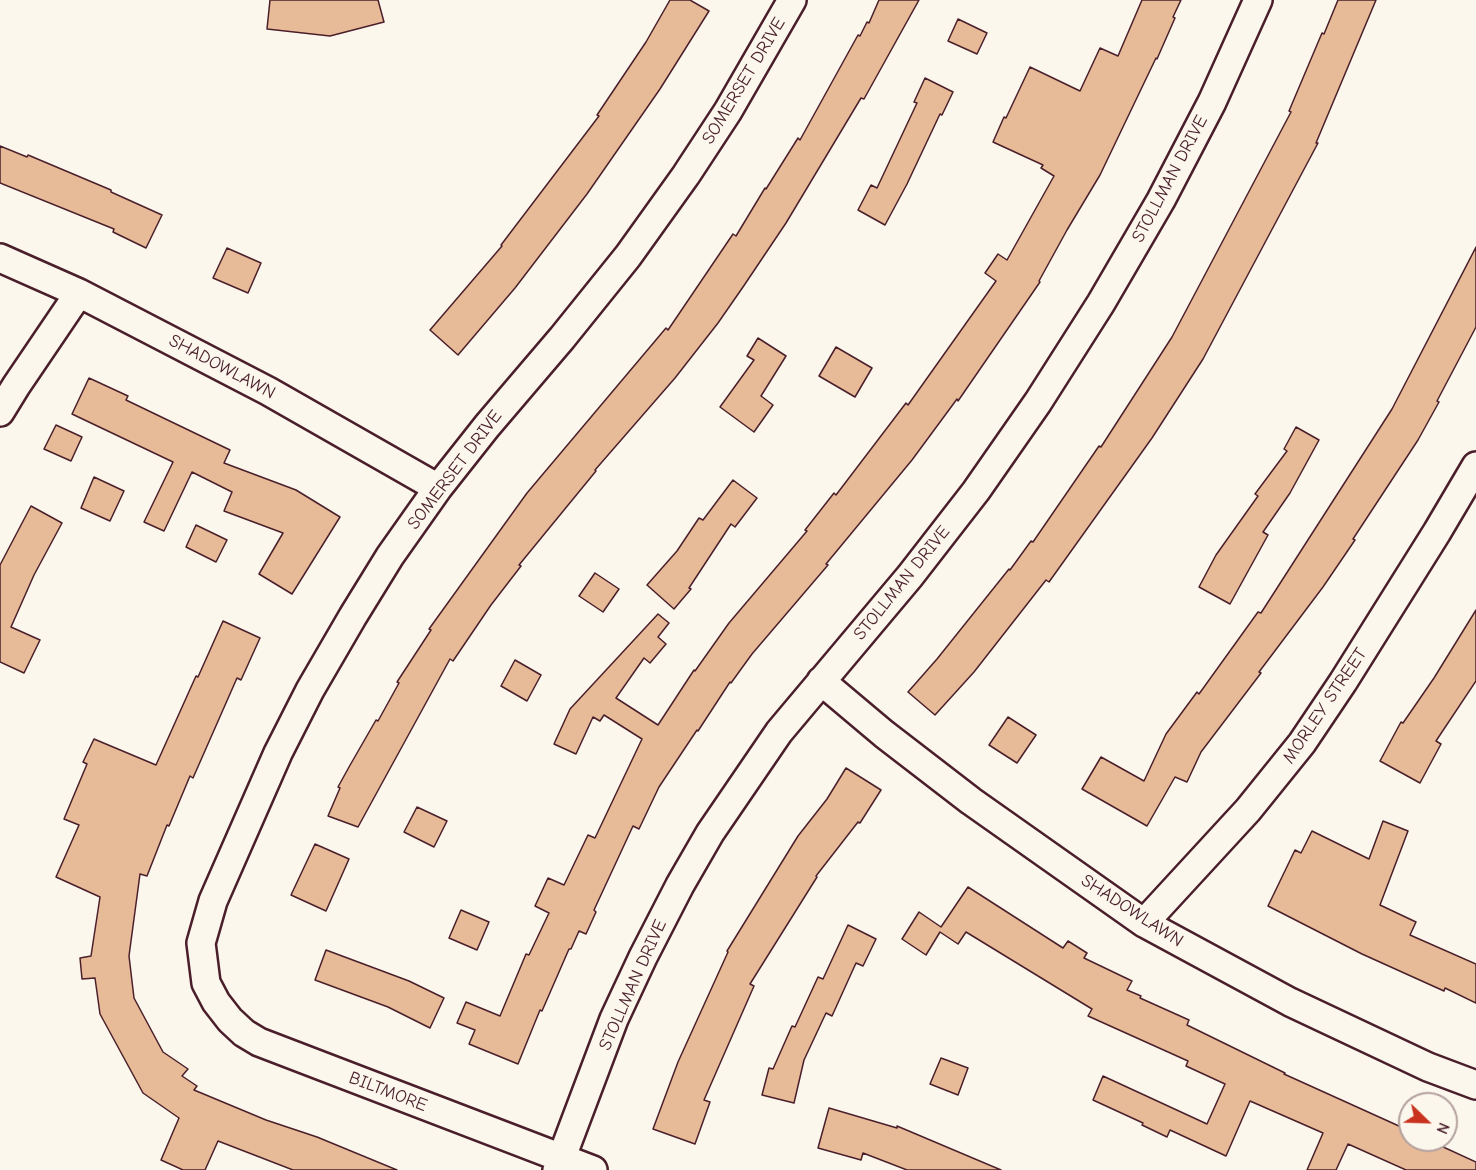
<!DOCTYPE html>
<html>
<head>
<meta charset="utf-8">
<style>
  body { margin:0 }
  #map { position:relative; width:1476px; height:1170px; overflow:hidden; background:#fbf7ec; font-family:"Comic Neue",sans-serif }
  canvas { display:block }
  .north { position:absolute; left:1398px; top:1092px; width:60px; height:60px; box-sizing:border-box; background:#fbf7ec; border:2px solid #b4a19f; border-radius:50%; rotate:113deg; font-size:16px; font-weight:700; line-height:24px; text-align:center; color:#4a1f2b }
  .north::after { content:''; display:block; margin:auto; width:21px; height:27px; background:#c8321e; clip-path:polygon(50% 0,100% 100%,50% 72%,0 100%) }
</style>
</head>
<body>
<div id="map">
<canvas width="1476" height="1170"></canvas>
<div class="north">N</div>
</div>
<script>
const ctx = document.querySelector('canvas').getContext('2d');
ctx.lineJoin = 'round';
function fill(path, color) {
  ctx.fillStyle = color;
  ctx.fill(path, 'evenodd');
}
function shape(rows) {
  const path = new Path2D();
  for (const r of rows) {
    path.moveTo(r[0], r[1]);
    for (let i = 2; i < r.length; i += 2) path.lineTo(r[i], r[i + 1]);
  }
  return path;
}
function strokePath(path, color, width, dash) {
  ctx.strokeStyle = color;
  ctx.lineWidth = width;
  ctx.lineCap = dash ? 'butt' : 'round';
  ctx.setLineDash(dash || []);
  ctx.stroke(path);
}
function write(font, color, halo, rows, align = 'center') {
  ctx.font = font + ' "Comic Neue",sans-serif';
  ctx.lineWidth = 6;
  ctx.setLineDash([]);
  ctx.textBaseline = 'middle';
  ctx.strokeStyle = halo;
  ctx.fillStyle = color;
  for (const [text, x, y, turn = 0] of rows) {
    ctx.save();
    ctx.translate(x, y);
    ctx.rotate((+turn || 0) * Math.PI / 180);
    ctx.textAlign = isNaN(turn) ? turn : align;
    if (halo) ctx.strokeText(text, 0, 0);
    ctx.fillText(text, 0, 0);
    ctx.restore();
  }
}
const building = shape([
  [270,0,378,0,384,22,330,36,267,29,270,0],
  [670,0,690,0,709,11,660,89,587,194,515,288,458,355,430,330,502,246,501,245,599,116,597,115,646,42,670,0],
  [879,0,919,0,864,99,861,98,786,223,743,287,718,323,675,378,595,470,596,471,519,565,521,566,491,605,453,661,450,659,358,827,328,816,340,788,338,787,349,767,376,720,378,721,399,683,397,682,431,630,429,629,527,493,666,328,668,330,733,234,736,236,765,188,766,189,798,138,800,140,858,35,860,36,867,22,869,23,879,0],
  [1142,0,1181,0,1173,17,1175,18,1157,59,1156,58,1100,175,1067,230,1039,281,1040,282,958,401,957,399,912,460,826,564,828,565,752,654,731,683,730,682,698,731,697,730,659,787,639,829,633,826,594,910,596,912,586,934,579,931,571,949,569,949,542,1011,540,1010,518,1064,469,1044,475,1030,457,1023,466,1002,500,1016,526,954,529,955,549,913,535,906,548,878,564,885,588,835,595,838,642,739,604,715,600,721,593,717,576,754,554,744,570,709,658,614,669,623,658,637,666,644,650,663,644,658,616,698,658,725,694,670,695,671,729,623,807,531,805,530,834,493,836,495,906,403,908,405,996,281,985,273,998,254,1007,260,1054,176,1041,168,1043,165,993,142,1004,117,1006,118,1030,67,1080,91,1100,48,1118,56,1142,0],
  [1338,0,1376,0,1316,143,1318,143,1203,359,1152,438,1049,582,1046,580,974,672,935,715,908,692,937,659,1009,569,1010,570,1031,541,1033,542,1099,446,1101,447,1172,337,1291,112,1289,111,1322,33,1324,34,1338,0],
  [958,19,987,33,977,54,948,41,958,19],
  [925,78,953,92,942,115,940,114,907,184,885,225,858,210,871,185,877,188,917,103,914,102,925,78],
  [0,146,27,157,28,155,111,190,111,192,162,215,146,248,113,232,114,229,0,183,0,146],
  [1476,247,1476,327,1437,401,1439,402,1418,440,1353,539,1355,540,1323,587,1259,672,1261,673,1201,752,1187,782,1175,777,1147,826,1082,789,1101,757,1144,781,1166,734,1197,692,1199,694,1258,612,1261,613,1392,409,1476,247],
  [227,248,261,263,248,293,213,278,227,248],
  [758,338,786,356,761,396,773,405,754,432,720,407,754,360,747,356,758,338],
  [836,347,872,368,855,397,819,376,836,347],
  [89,378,128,396,126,400,230,450,224,463,296,490,340,517,292,594,259,574,283,533,224,511,232,492,192,472,164,531,144,522,173,462,72,414,89,378],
  [56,425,82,437,71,461,44,449,56,425],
  [1296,427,1319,440,1290,493,1263,532,1268,535,1230,604,1199,587,1216,555,1258,496,1255,494,1287,451,1284,449,1296,427],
  [94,477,124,491,110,521,81,508,94,477],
  [733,480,757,498,735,527,731,524,689,588,691,589,674,609,647,585,677,551,699,518,703,520,733,480],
  [31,506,62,523,34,575,11,627,40,640,24,673,0,662,0,565,31,506],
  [196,525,227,540,216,562,186,547,196,525],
  [595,573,619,589,603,612,579,596,595,573],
  [1476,610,1476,681,1436,741,1441,744,1420,783,1380,761,1401,722,1403,723,1434,678,1476,610],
  [223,621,260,638,241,680,237,678,193,778,190,776,169,826,167,825,147,876,140,874,129,956,134,998,163,1052,188,1069,182,1076,197,1086,194,1090,266,1120,317,1137,397,1170,293,1170,218,1141,205,1170,183,1170,161,1160,179,1118,143,1093,100,1014,95,978,82,979,80,958,91,956,100,897,56,877,79,825,64,819,87,764,83,762,94,739,156,765,196,676,198,677,223,621],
  [515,660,541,675,527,701,501,686,515,660],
  [1008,717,1036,735,1017,763,989,745,1008,717],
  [846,768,881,790,860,823,858,822,816,876,817,877,750,984,754,986,704,1100,710,1102,695,1144,653,1129,678,1062,728,952,727,951,798,836,827,799,846,768],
  [417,807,447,821,434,847,404,832,417,807],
  [1383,821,1408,831,1380,905,1416,922,1410,935,1476,964,1476,1003,1445,988,1444,991,1362,954,1268,906,1295,850,1301,853,1312,831,1369,859,1383,821],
  [315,844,349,859,326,911,291,895,315,844],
  [968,887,1063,948,1068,941,1087,953,1084,958,1132,981,1127,990,1141,996,1140,998,1189,1020,1187,1025,1285,1073,1284,1074,1410,1131,1410,1140,1428,1140,1476,1162,1476,1170,1406,1170,1348,1144,1336,1170,1307,1170,1323,1133,1250,1101,1226,1156,1170,1130,1167,1137,1142,1125,1143,1123,1093,1100,1103,1076,1207,1124,1225,1084,1186,1066,1188,1061,1088,1016,1092,1009,966,932,958,944,940,932,926,955,902,939,919,912,941,927,968,887],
  [461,910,489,922,477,950,449,938,461,910],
  [848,925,876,939,863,966,856,963,832,1016,826,1013,804,1060,794,1103,762,1095,769,1068,773,1069,792,1026,795,1027,818,977,823,979,848,925],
  [326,950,409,981,444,998,430,1028,388,1007,315,980,326,950],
  [941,1058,968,1068,958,1095,930,1084,941,1058],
  [829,1108,897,1128,897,1126,1001,1170,907,1170,863,1153,861,1160,818,1148,829,1108]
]);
fill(building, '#e7bb97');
strokePath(building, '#4a1f2b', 1.5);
const minor = shape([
  [0,258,79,293,268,391,438,488],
  [0,412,16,386,79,293],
  [821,681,884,734,971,801,1144,923,1290,1002,1428,1067,1476,1085],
  [1144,923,1248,810,1302,743,1343,682,1437,532,1476,466],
  [557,1170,614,1019,643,957,680,885,710,833,779,732,910,576,976,491,1038,402,1101,303,1161,200,1212,102,1258,0],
  [593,1170,259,1042,244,1033,230,1020,216,1002,206,983,201,943,213,901,278,753,310,690,353,616,390,556,438,488,487,426,562,338,628,256,686,175,728,111,792,0]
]);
strokePath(minor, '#4a1f2b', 32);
strokePath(minor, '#fbf7ec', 27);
write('18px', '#4a1f2b', '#fbf7ec', [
  ["SOMERSET DRIVE",744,81,-59],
  ["STOLLMAN DRIVE",1170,179,-62],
  ["SHADOWLAWN",222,367,28],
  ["SOMERSET DRIVE",455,470,-53],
  ["STOLLMAN DRIVE",902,583,-51],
  ["MORLEY STREET",1325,706,-56],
  ["SHADOWLAWN",1132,911,33],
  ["STOLLMAN DRIVE",633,985,-66],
  ["BILTMORE",388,1092,21]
]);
</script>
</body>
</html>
